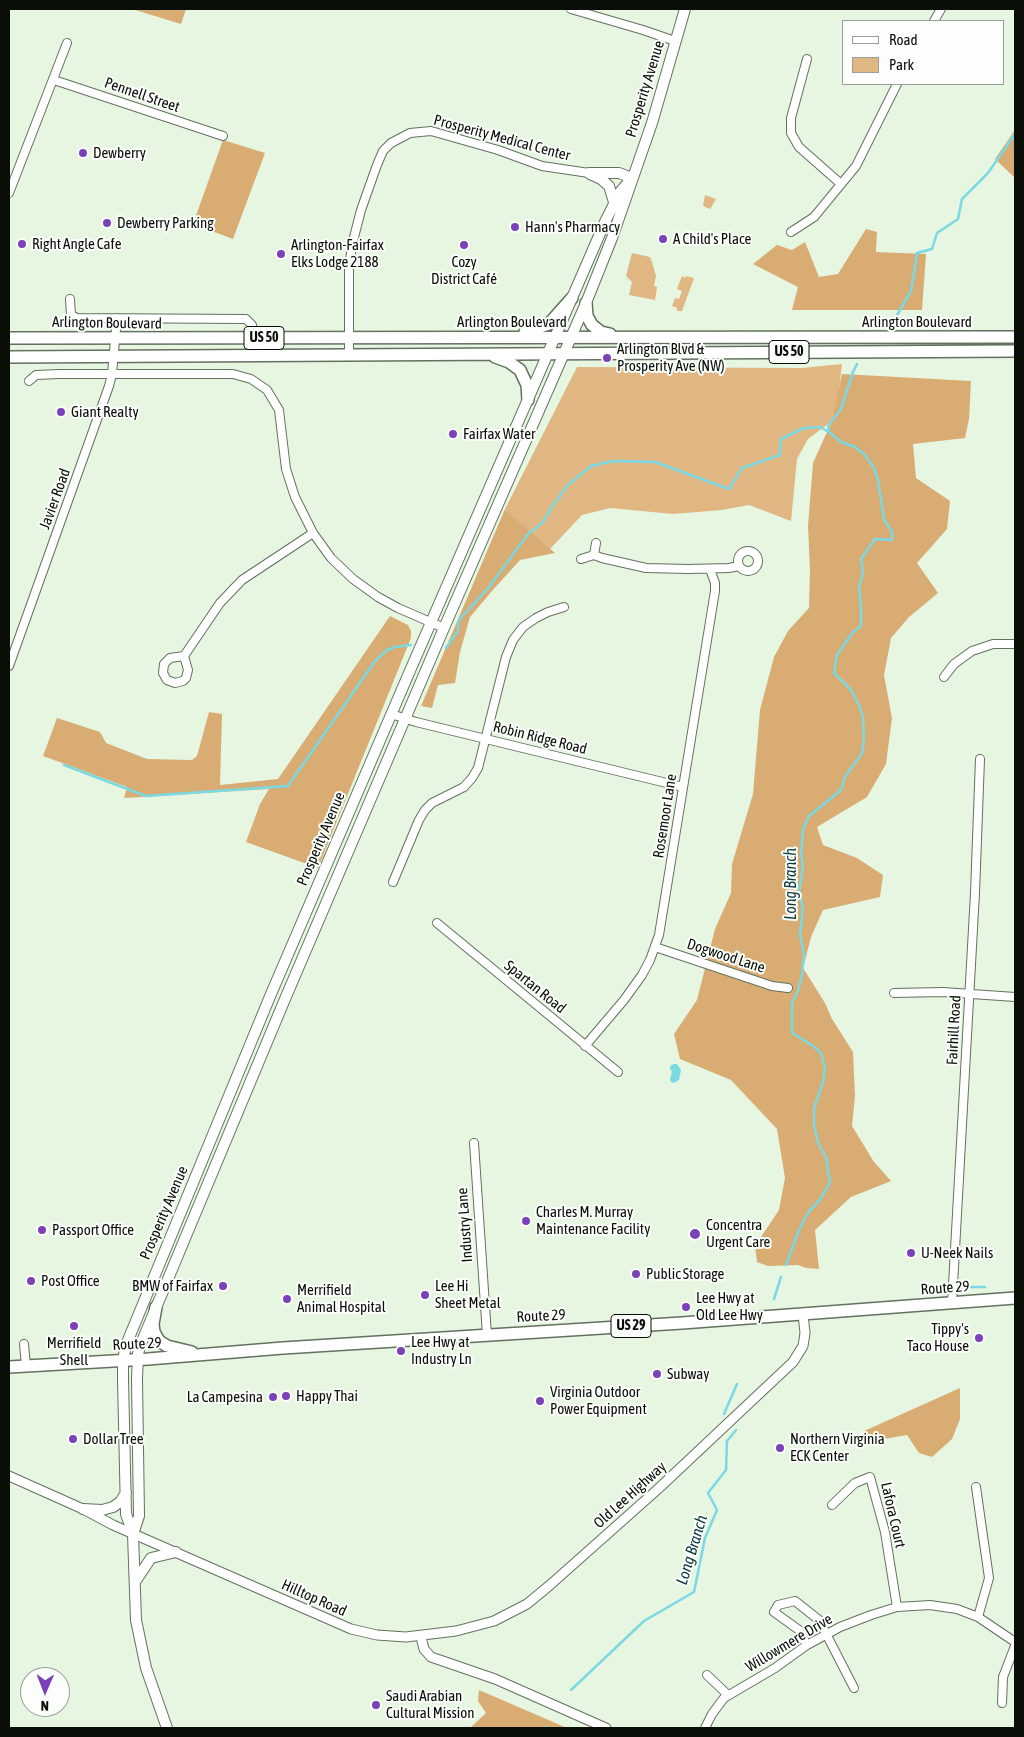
<!DOCTYPE html>
<html>
<head>
<meta charset="utf-8">
<style>
  body { margin:0 }
  #map { position:relative; width:1024px; height:1737px; overflow:hidden; background:#e6f6e1; font-family:"Asap Condensed",sans-serif }
  canvas { display:block }
  .frame { position:absolute; inset:0; border:10px solid #090e07; pointer-events:none }
  .legend { position:absolute; left:842px; top:20px; width:162px; height:65px; box-sizing:border-box; background:#fbfefa; border:1px solid #9a9e99; margin:0; padding:6px 9px; list-style:none; font-size:15px; color:#090e07 }
  .legend li { display:flex; align-items:center; gap:10px; height:25px }
  .legend b { width:25px; border:1px solid #9a9e99 }
  .north { position:absolute; left:20px; top:1667px; width:50px; height:50px; box-sizing:border-box; background:#fbfefa; border:1px solid #9a9e99; border-radius:50%; rotate:181deg; font-size:14px; font-weight:700; line-height:20px; text-align:center; color:#090e07 }
  .north::after { content:''; display:block; margin:auto; width:18px; height:22px; background:#7a41b8; clip-path:polygon(50% 0,100% 100%,50% 72%,0 100%) }
</style>
</head>
<body>
<div id="map">
<canvas width="1024" height="1737"></canvas>
<div class="frame"></div>
<ul class="legend">
<li><b style="height:6px;background:#fff"></b>Road</li>
<li><b style="height:14px;background:#e0b783"></b>Park</li>
</ul>
<div class="north">N</div>
</div>
<script>
const ctx = document.querySelector('canvas').getContext('2d');
ctx.lineJoin = 'round';
function fill(path, color) {
  ctx.fillStyle = color;
  ctx.fill(path, 'evenodd');
}
function shape(rows) {
  const path = new Path2D();
  for (const r of rows) {
    if (r.length === 3) {
      path.moveTo(r[0] + r[2], r[1]);
      path.arc(r[0], r[1], r[2], 0, 2 * Math.PI);
      continue;
    }
    path.moveTo(r[0], r[1]);
    for (let i = 2; i < r.length; i += 2) path.lineTo(r[i], r[i + 1]);
  }
  return path;
}
function strokePath(path, color, width, dash) {
  ctx.strokeStyle = color;
  ctx.lineWidth = width;
  ctx.lineCap = dash ? 'butt' : 'round';
  ctx.setLineDash(dash || []);
  ctx.stroke(path);
}
function write(font, color, halo, rows, align = 'center') {
  ctx.font = font + ' "Asap Condensed",sans-serif';
  ctx.lineWidth = 4;
  ctx.setLineDash([]);
  ctx.textBaseline = 'middle';
  ctx.strokeStyle = halo;
  ctx.fillStyle = color;
  for (const [text, x, y, turn = 0] of rows) {
    ctx.save();
    ctx.translate(x, y);
    ctx.rotate((+turn || 0) * Math.PI / 180);
    ctx.textAlign = isNaN(turn) ? turn : align;
    if (halo) ctx.strokeText(text, 0, 0);
    ctx.fillText(text, 0, 0);
    ctx.restore();
  }
}
fill(shape([
  [705,195,716,199,710,209,703,206],
  [632,253,650,257,652,262,656,276,654,286,657,287,655,300,629,295,632,282,626,276],
  [682,276,686,278,686,276,694,278,682,311,677,311,677,308,672,306,675,298,679,299,682,291,677,289],
  [842,364,838,399,832,421,808,439,797,459,791,521,749,505,722,510,673,514,610,508,582,515,550,549,505,509,577,367,802,368]
]), '#e0b783');
fill(shape([
  [132,9,186,9,181,24],
  [1015,130,1015,177,1014,177,995,159],
  [223,140,265,153,233,239,193,224],
  [866,229,877,232,876,252,926,254,922,310,792,310,798,287,753,264,777,245,792,250,805,242,819,277,838,274],
  [842,374,971,381,969,419,965,438,913,444,916,478,950,501,947,529,917,563,938,593,909,617,891,638,884,675,892,718,886,764,867,797,817,827,823,845,857,858,883,875,880,897,823,910,811,937,803,968,825,1003,832,1019,853,1052,855,1096,852,1126,874,1162,891,1181,851,1197,815,1230,819,1269,806,1268,798,1265,768,1266,757,1262,755,1246,779,1210,785,1178,777,1129,731,1080,680,1059,674,1034,697,1000,715,929,731,893,732,864,753,794,760,710,774,657,788,631,809,608,810,571,808,526,813,463,832,421],
  [505,509,555,553,520,560,492,591,470,617,460,652,455,683,438,685,432,708,421,706],
  [390,616,408,625,411,631,411,638,318,868,246,842,260,804,269,789,124,798,127,787,43,756,57,718,100,732,106,743,147,759,192,760,197,756,209,712,222,714,220,785,278,779],
  [960,1388,960,1419,952,1439,932,1457,919,1453,907,1435,884,1439,862,1432],
  [479,1690,567,1728,470,1728,486,1713,478,1701]
]), '#d8ac72');
fill(shape([
  [674,1064,677,1064,681,1070,679,1080,674,1083,671,1082,670,1079,672,1072,670,1069,670,1066]
]), '#7ad9e3');
strokePath(shape([
  [893,322,911,291,917,253,932,249,937,233,958,219,962,199,988,173,1015,134],
  [829,432,828,426,841,409,853,372,857,364],
  [446,648,458,631,459,620,489,587,528,534,544,521,551,508,568,485,591,466,613,461,655,462,729,489,742,468,780,455,781,439,804,428,820,427,829,432,841,442,855,447,865,455,874,468,878,480,884,519,892,532,892,540,875,539,861,559,863,572,859,588,861,607,861,626,853,632,837,655,834,673,851,690,859,705,863,718,864,739,862,753,845,777,841,790,809,816,803,829,801,854,803,865,799,893,803,909,800,935,804,954,802,975,798,991,792,1003,792,1033,813,1046,821,1053,825,1068,823,1082,814,1108,814,1124,818,1143,826,1157,830,1183,819,1201,809,1211,799,1230,786,1265],
  [64,765,146,796,288,786,375,661,387,650,395,647,411,645],
  [961,1287,985,1287],
  [774,1299,781,1277],
  [724,1414,737,1384],
  [571,1690,644,1621,694,1592,705,1538,717,1510,708,1493,726,1470,727,1441,736,1430],
  [546,1728,547,1727]
]), '#7ad9e3', 2.5);
const minor = shape([
  [571,9,643,30,675,41],
  [934,21,941,9],
  [807,59,791,118,791,133,799,147,841,184],
  [54,80,223,136],
  [9,193,67,43],
  [791,232,814,217,856,166,897,84],
  [70,299,71,315,77,318,246,319,252,325,253,338],
  [349,354,349,269,352,245,361,210,377,165,383,151,391,143,410,133,431,131,498,150,542,166,589,173],
  [29,381,36,375,59,374,233,374,251,379,267,390,279,410,286,469,295,497,313,533,331,558,353,579,378,597,398,608,444,628],
  [748,561,10],
  [594,555,596,543],
  [581,559,594,555,602,558,646,568,688,569,729,568,739,566],
  [184,656,220,603,242,580,313,533],
  [184,656,188,670,186,678,183,681,175,683,167,680,163,673,164,664,170,658,184,656],
  [9,666,109,386,112,374,117,318],
  [944,677,954,664,972,651,993,644,1015,644],
  [391,714,416,722,683,787],
  [393,882,419,820,425,810,432,803,464,787,472,778,478,768,506,657,513,640,523,627,536,618,548,612,564,607],
  [437,923,618,1072],
  [655,947,772,986,788,988],
  [894,993,943,992,1015,997],
  [585,1046,624,1000,642,975,650,960,659,935,715,591,715,583,710,569],
  [474,1143,487,1335],
  [952,1303,975,893,980,759],
  [24,1344,26,1366],
  [976,1487,989,1578,978,1617],
  [832,1505,855,1483,870,1477,885,1532,897,1607],
  [807,1645,799,1630,774,1612,778,1605,795,1601,819,1620,854,1688],
  [707,1675,728,1695],
  [1002,1703,1003,1677,1015,1646],
  [705,1728,712,1714,724,1698,775,1668,807,1645,840,1627,871,1615,897,1607,930,1605,957,1609,978,1617,1015,1642]
]);
const tertiary = shape([
  [9,1476,83,1509,113,1525,351,1629,377,1635,406,1637,456,1631,494,1621,527,1604,550,1585,658,1489,793,1362,803,1346,805,1333,803,1314],
  [421,1637,424,1649,431,1657,495,1679,606,1728]
]);
const secondary = shape([
  [589,173,619,173,632,178],
  [590,174,601,179,609,186,614,202],
  [83,1509,102,1510,113,1507,120,1502,126,1493],
  [133,1534,139,1516,137,1379,138,1354,140,1346,285,999,444,628,586,303,612,238,652,123,685,9],
  [135,1582,151,1558,176,1552],
  [167,1728,146,1668,136,1620,133,1534,126,1514,123,1379,123,1360,126,1345,271,994,409,673,605,222,620,192,632,178]
]);
const primary = shape([
  [586,303,587,316,592,325,601,332,610,334],
  [525,332,549,324,572,298],
  [9,338,1015,337],
  [9,357,1015,351],
  [495,357,509,362,520,370,527,385,528,400],
  [156,1307,153,1324,154,1332,159,1341,167,1346,192,1352],
  [9,1367,148,1359,283,1348,682,1323,1015,1298]
]);
strokePath(minor, '#63715f', 10);
strokePath(tertiary, '#63715f', 11);
strokePath(secondary, '#63715f', 12);
strokePath(primary, '#63715f', 14);
strokePath(minor, '#fff', 8);
strokePath(tertiary, '#fff', 9);
strokePath(secondary, '#fff', 10);
strokePath(primary, '#fff', 11);
for (const [x, y, r, color] of [
  [83,153,5,"#7a41b8"],
  [107,223,5,"#7a41b8"],
  [515,227,5,"#7a41b8"],
  [663,239,5,"#7a41b8"],
  [22,244,5,"#7a41b8"],
  [464,245,5,"#7a41b8"],
  [281,254,5,"#7a41b8"],
  [607,358,5,"#7a41b8"],
  [61,412,5,"#7a41b8"],
  [453,434,5,"#7a41b8"],
  [526,1221,5,"#7a41b8"],
  [42,1230,5,"#7a41b8"],
  [695,1234,6,"#7a41b8"],
  [911,1253,5,"#7a41b8"],
  [636,1274,5,"#7a41b8"],
  [31,1281,5,"#7a41b8"],
  [223,1286,5,"#7a41b8"],
  [425,1295,5,"#7a41b8"],
  [287,1299,5,"#7a41b8"],
  [686,1307,5,"#7a41b8"],
  [74,1326,5,"#7a41b8"],
  [979,1338,5,"#7a41b8"],
  [401,1351,5,"#7a41b8"],
  [657,1374,5,"#7a41b8"],
  [286,1396,5,"#7a41b8"],
  [273,1397,5,"#7a41b8"],
  [540,1401,5,"#7a41b8"],
  [73,1439,5,"#7a41b8"],
  [780,1448,5,"#7a41b8"],
  [376,1705,5,"#7a41b8"]
]) {
  const dot = new Path2D();
  dot.arc(x, y, r, 0, 2 * Math.PI);
  ctx.fillStyle = color;
  ctx.fill(dot);
  strokePath(dot, '#fbfefa', 2);
}
for (const [x, y, w] of [
  [264,338,40],
  [789,352,40],
  [631,1326,40]
]) {
  const box = new Path2D();
  box.roundRect(x - w / 2, y - 11.5, w, 23, 4);
  ctx.fillStyle = '#fbfefa';
  ctx.fill(box);
  strokePath(box, '#090e07', 1);
}
write('bold 14px', '#090e07', null, [
  ["US 50",264,338],
  ["US 50",789,352],
  ["US 29",631,1326]
]);
write('15px', '#090e07', '#fbfefa', [
  ["Prosperity Avenue",645,89,-73],
  ["Pennell Street",142,95,19],
  ["Prosperity Medical Center",502,138,15],
  ["Arlington Boulevard",512,322],
  ["Arlington Boulevard",917,322],
  ["Arlington Boulevard",107,323,1],
  ["Javier Road",55,499,-70],
  ["Robin Ridge Road",540,738,14],
  ["Rosemoor Lane",665,816,-81],
  ["Prosperity Avenue",321,839,-67],
  ["Dogwood Lane",726,956,18],
  ["Spartan Road",535,987,39],
  ["Fairhill Road",954,1030,-87],
  ["Prosperity Avenue",164,1213,-67],
  ["Industry Lane",465,1225,-94],
  ["Route 29",945,1288,-4],
  ["Route 29",541,1316,-3],
  ["Route 29",137,1344,-3],
  ["Old Lee Highway",630,1495,-42],
  ["Lafora Court",893,1515,77],
  ["Hilltop Road",314,1598,24],
  ["Willowmere Drive",789,1643,-31]
]);
write('15px', '#090e07', '#fbfefa', [
  ["Dewberry",93,153],
  ["Dewberry Parking",117,223],
  ["Hann's Pharmacy",525,227],
  ["A Child's Place",673,239],
  ["Right Angle Cafe",32,244],
  ["Arlington-Fairfax",291,245],
  ["Elks Lodge 2188",291,262],
  ["Cozy",464,262,"center"],
  ["District Café",464,279,"center"],
  ["Arlington Blvd &",617,349],
  ["Prosperity Ave (NW)",617,366],
  ["Giant Realty",71,412],
  ["Fairfax Water",463,434],
  ["Charles M. Murray",536,1212],
  ["Maintenance Facility",536,1229],
  ["Concentra",706,1225],
  ["Urgent Care",706,1242],
  ["Passport Office",52,1230],
  ["U-Neek Nails",921,1253],
  ["Public Storage",646,1274],
  ["Post Office",41,1281],
  ["BMW of Fairfax",213,1286,"right"],
  ["Lee Hi",435,1286],
  ["Sheet Metal",435,1303],
  ["Merrifield",297,1290],
  ["Animal Hospital",297,1307],
  ["Lee Hwy at",696,1298],
  ["Old Lee Hwy",696,1315],
  ["Tippy's",969,1329,"right"],
  ["Taco House",969,1346,"right"],
  ["Lee Hwy at",411,1342],
  ["Industry Ln",411,1359],
  ["Merrifield",74,1343,"center"],
  ["Shell",74,1360,"center"],
  ["Subway",667,1374],
  ["Virginia Outdoor",550,1392],
  ["Power Equipment",550,1409],
  ["Happy Thai",296,1396],
  ["La Campesina",263,1397,"right"],
  ["Dollar Tree",83,1439],
  ["Northern Virginia",790,1439],
  ["ECK Center",790,1456],
  ["Saudi Arabian",386,1696],
  ["Cultural Mission",386,1713]
], 'left');
write('italic 16px', '#0b3a3e', '#fbfefa', [
  ["Long Branch",791,884,-90],
  ["Long Branch",692,1550,-73]
]);
</script>
</body>
</html>
